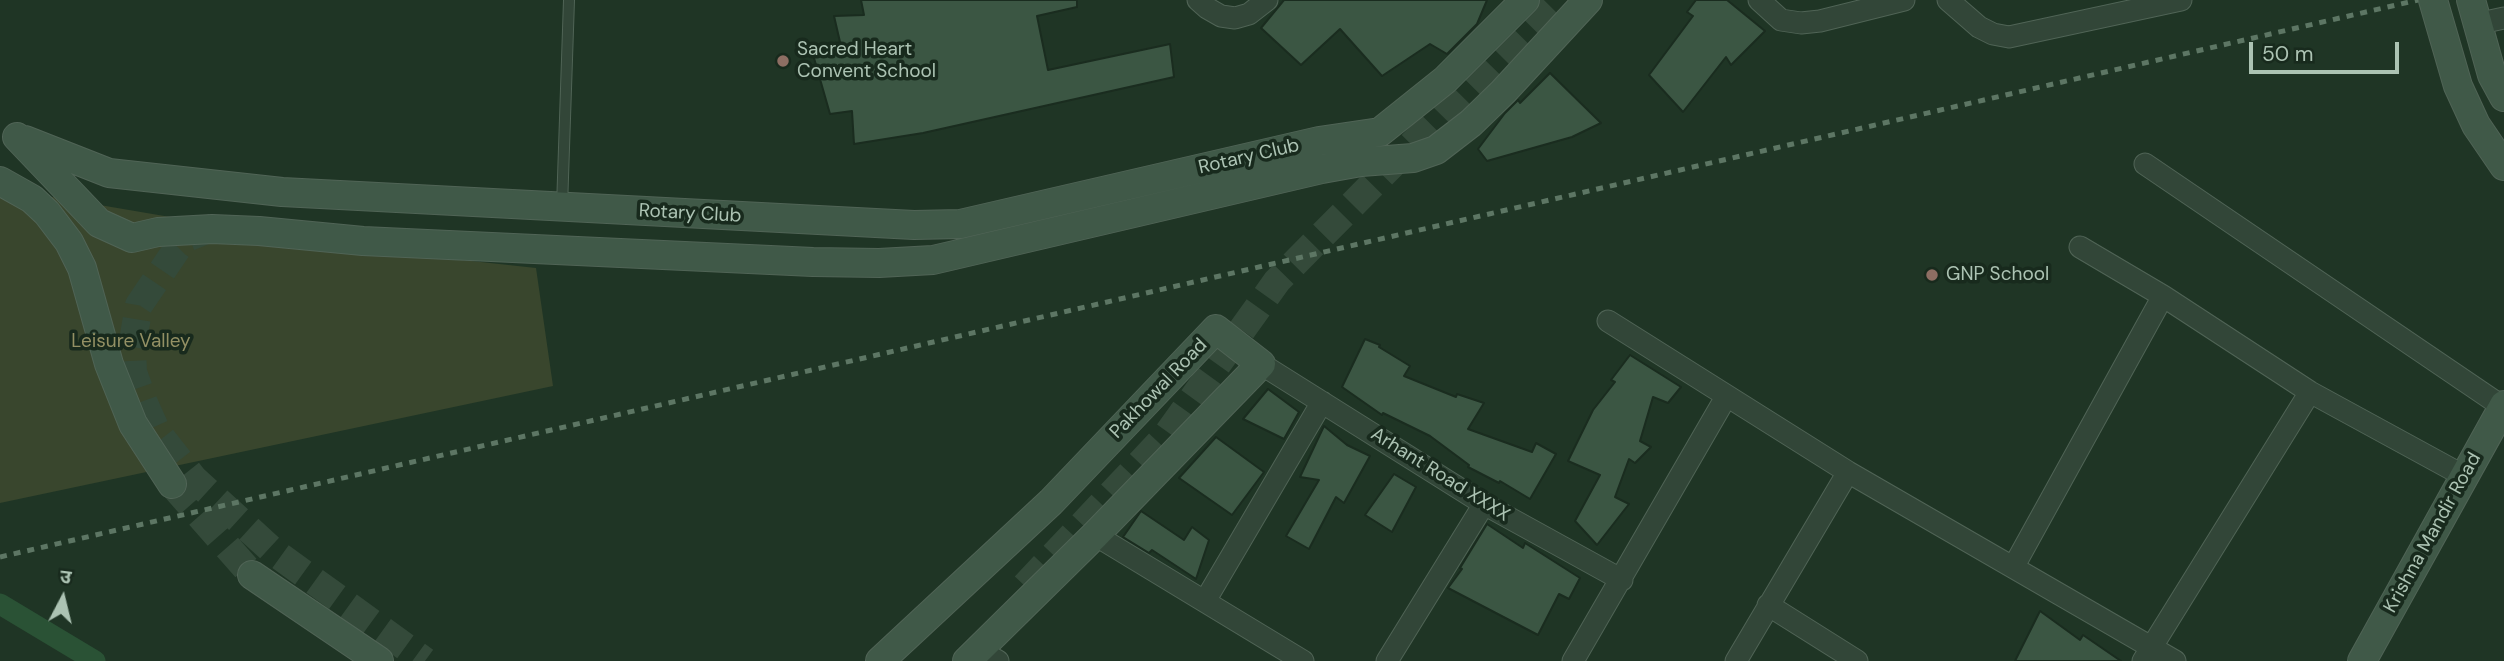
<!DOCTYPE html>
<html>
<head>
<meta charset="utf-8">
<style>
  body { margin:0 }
  #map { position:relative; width:2504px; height:661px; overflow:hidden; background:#1f3525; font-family:"DM Sans","Noto Sans Devanagari",sans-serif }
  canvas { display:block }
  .north { position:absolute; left:28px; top:563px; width:70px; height:70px; -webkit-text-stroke:5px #182a1d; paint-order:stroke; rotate:7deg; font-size:19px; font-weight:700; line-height:28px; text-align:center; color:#acc3b3 }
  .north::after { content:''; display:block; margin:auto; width:24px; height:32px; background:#acc3b3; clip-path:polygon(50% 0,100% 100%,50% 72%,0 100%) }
  .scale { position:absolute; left:2249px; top:42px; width:150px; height:32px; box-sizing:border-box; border:4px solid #acc3b3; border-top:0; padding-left:9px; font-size:21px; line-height:24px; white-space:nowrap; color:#acc3b3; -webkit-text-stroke:5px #182a1d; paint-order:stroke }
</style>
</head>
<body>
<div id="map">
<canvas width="2504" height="661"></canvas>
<div class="north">उ</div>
<div class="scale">50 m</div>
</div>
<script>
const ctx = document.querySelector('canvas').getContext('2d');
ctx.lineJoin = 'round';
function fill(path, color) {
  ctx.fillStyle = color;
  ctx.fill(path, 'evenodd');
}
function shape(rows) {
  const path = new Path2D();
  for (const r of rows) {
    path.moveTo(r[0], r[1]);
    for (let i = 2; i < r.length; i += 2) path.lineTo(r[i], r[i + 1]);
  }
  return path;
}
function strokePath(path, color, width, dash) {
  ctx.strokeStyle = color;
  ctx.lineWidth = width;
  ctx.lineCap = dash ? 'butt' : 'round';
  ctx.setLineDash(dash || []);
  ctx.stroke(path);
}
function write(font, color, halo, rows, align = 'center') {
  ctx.font = font + ' "DM Sans",sans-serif';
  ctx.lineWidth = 7;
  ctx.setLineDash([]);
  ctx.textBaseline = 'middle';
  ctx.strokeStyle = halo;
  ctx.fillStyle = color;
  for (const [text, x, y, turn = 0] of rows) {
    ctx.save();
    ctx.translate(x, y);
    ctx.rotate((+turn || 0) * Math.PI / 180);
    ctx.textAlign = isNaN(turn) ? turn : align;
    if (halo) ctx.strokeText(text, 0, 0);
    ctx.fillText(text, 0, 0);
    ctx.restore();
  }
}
fill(shape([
  [0,188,352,248,536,268,553,386,0,503]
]), '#39462d');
strokePath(shape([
  [0,604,95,661]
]), '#2a5235', 21);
const building = shape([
  [861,0,1077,0,1077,7,1037,16,1048,70,1170,44,1174,77,923,133,854,144,852,111,830,114,812,51,840,42,834,16,864,15,861,0],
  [1284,0,1487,0,1477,24,1447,54,1430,44,1382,76,1340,29,1301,65,1261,28,1284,0],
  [1696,0,1727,0,1765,31,1731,65,1726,57,1683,112,1649,75,1693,16,1687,12,1696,0],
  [1550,73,1601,123,1572,137,1487,161,1478,149,1505,113,1518,100,1520,103,1550,73],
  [1365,339,1380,345,1379,347,1410,366,1404,376,1456,397,1457,394,1484,403,1468,429,1532,452,1536,443,1556,454,1530,499,1500,481,1499,483,1468,467,1469,465,1430,436,1383,413,1382,415,1342,387,1365,339],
  [1630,355,1681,387,1668,403,1653,397,1640,441,1651,447,1635,463,1629,459,1615,497,1629,504,1597,545,1575,521,1600,475,1568,461,1593,410,1615,382,1611,380,1630,355],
  [1268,389,1299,412,1284,439,1243,419,1268,389],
  [1324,426,1347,445,1370,456,1344,503,1336,497,1309,549,1286,536,1319,480,1300,477,1324,426],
  [1216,437,1264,472,1232,515,1179,478,1216,437],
  [1394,474,1416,487,1392,532,1365,515,1394,474],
  [1141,511,1184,540,1192,527,1209,540,1196,579,1152,550,1149,553,1123,537,1141,511],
  [1487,524,1523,548,1525,543,1580,578,1569,599,1559,594,1538,635,1448,588,1462,569,1460,568,1487,524],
  [2040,611,2080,640,2083,635,2121,661,2015,661,2040,611]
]);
fill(building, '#3b5643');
strokePath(building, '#1a2c1f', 2);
strokePath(shape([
  [214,227,189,237,177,249,139,305,132,347,133,372,144,403,157,432,193,478,274,552,425,661],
  [172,484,252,575],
  [1025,586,1166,436,1277,281,1555,0]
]), '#344a3a', 28, [28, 14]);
const lane = shape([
  [562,207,569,0]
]);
const street = shape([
  [1198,0,1207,8,1221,16,1235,18,1249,14,1267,0],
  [1759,0,1781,20,1801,23,1820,21,1904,0],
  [1948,0,1979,27,1993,34,2009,37,2181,0],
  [2476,24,2504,18],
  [2145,164,2503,407],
  [2080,247,2163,296,2310,392,2464,476],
  [1608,321,1848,472,2175,661],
  [1261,364,1484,504,1622,580],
  [1095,535,1303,661],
  [2014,566,2163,296],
  [1205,601,1322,402],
  [1768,605,1857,661],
  [979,650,998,661],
  [1387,661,1484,504],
  [1573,661,1726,397],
  [1736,661,1848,472],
  [2143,661,2310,392]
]);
const secondary = shape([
  [2433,0,2458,86,2476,125,2504,166],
  [2471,0,2492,75,2504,97],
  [17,137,99,223,132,238,158,232,212,229,259,231,363,241,813,262,879,263,933,260,1322,169,1361,162,1413,158,1436,150,1471,123,1503,92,1588,0],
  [25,140,109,173,282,192,914,225,960,224,1319,141,1380,132,1445,80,1525,0],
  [0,181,32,199,47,213,69,242,82,268,109,364,133,424,172,484],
  [252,575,379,661],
  [880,661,1051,502,1216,329,1261,364,1095,535,967,661],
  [2362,661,2504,405]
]);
strokePath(lane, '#506456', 12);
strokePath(street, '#506456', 23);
strokePath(secondary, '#506456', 30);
strokePath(lane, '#324638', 10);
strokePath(street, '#324638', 21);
strokePath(secondary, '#405948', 28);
strokePath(shape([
  [0,557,2418,0]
]), '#5d7664', 5, [7, 7]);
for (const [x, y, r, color] of [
  [783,61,7,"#8d6e63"],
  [1932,275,7,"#8d6e63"]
]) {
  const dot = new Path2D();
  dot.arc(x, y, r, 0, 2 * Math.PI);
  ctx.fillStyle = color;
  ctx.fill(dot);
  strokePath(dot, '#182a1d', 2.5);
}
write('19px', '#acc3b3', '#182a1d', [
  ["Sacred Heart",797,50],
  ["Convent School",797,72],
  ["GNP School",1946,275]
], 'left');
write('19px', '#acc3b3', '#182a1d', [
  ["Rotary Club",1249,157,-13],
  ["Rotary Club",690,214,3],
  ["Pakhowal Road",1159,389,-46],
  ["Arhant Road XXXX",1440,475,32],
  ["Krishna Mandir Road",2433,533,-61]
]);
write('19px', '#939064', '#182a1d', [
  ["Leisure Valley",131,342]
]);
</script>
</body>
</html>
